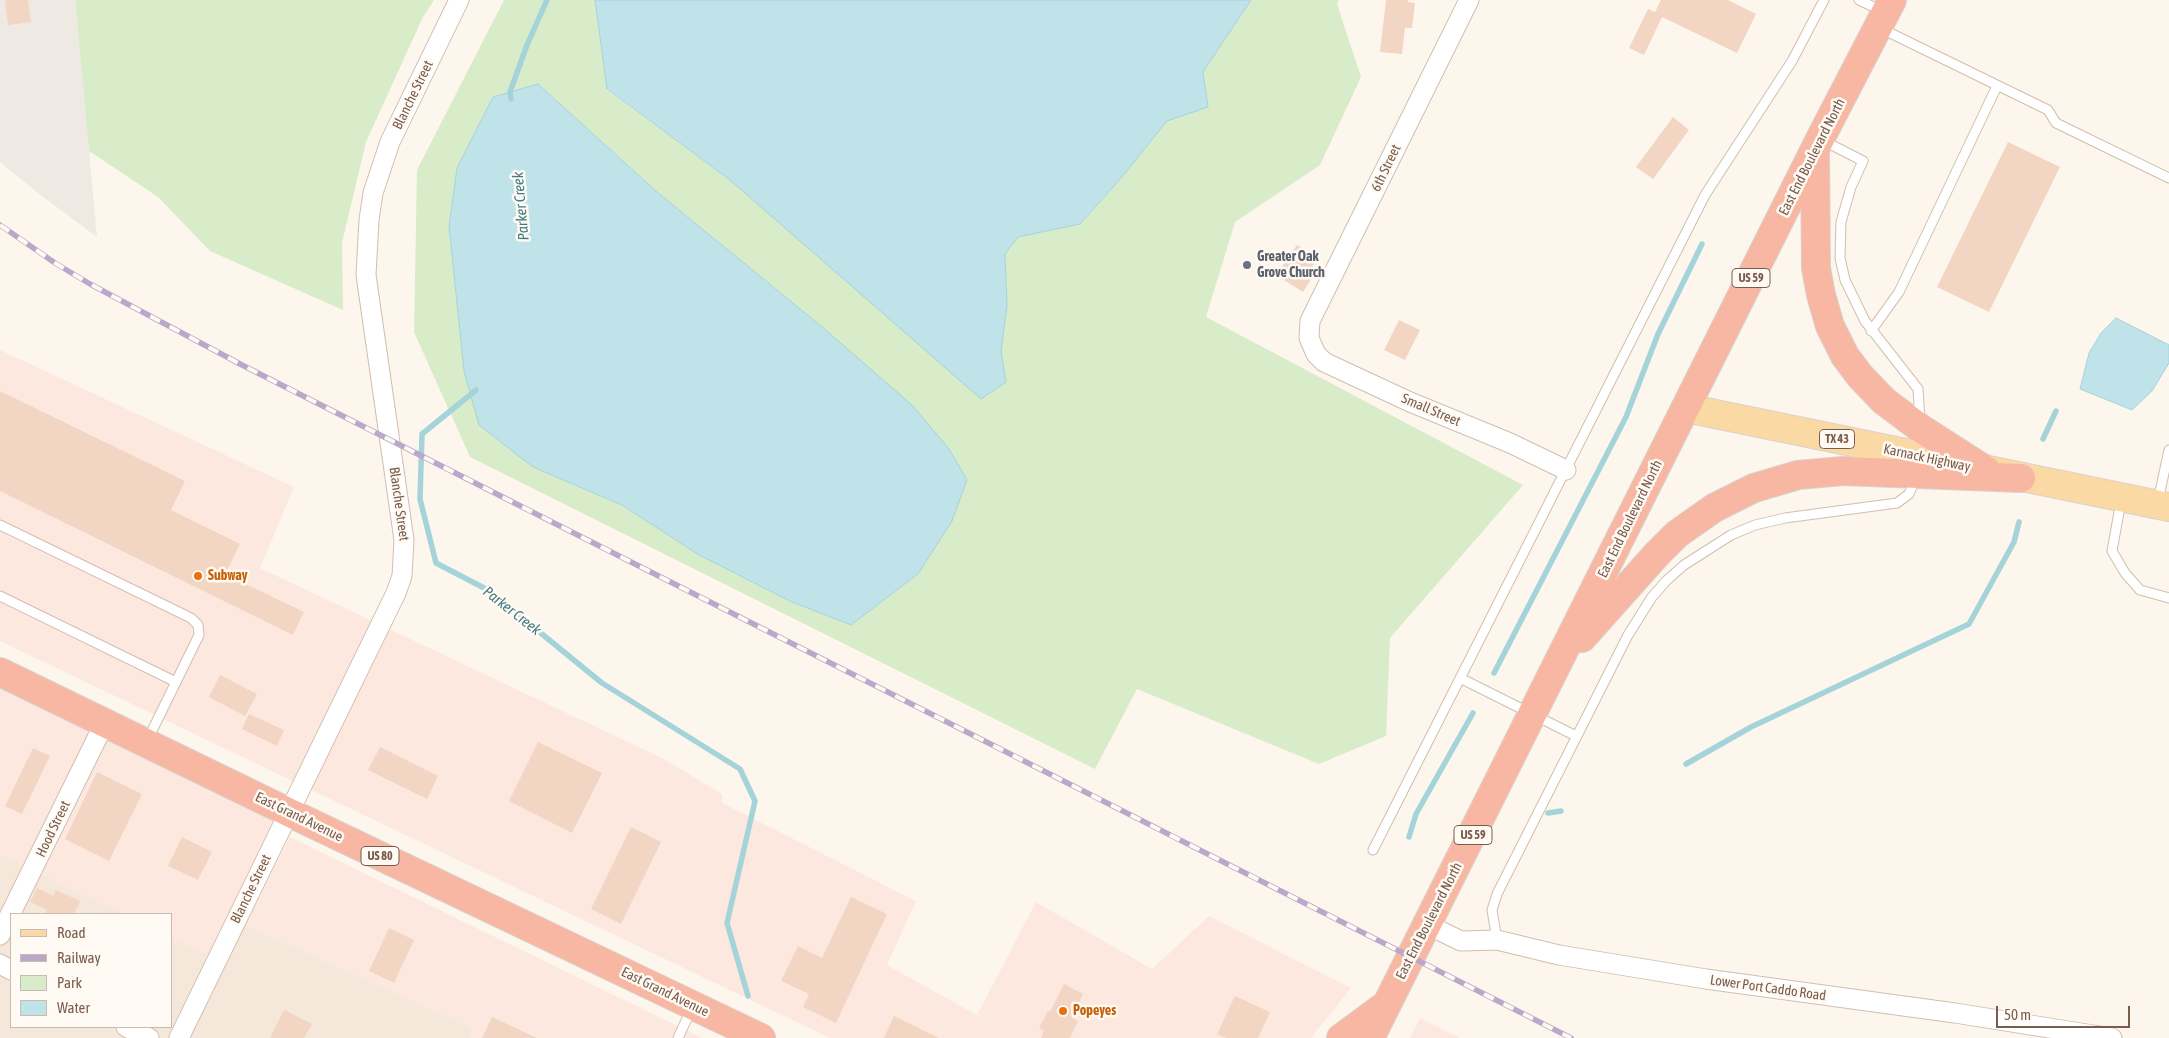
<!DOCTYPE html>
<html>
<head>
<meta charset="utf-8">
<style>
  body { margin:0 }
  #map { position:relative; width:2169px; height:1038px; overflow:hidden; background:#fdf6ec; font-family:"Asap Condensed",sans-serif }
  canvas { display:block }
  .legend { position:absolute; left:10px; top:913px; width:162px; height:115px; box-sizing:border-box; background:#fffaf3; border:1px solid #cabbb1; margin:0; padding:6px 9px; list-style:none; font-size:15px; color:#7a5c4d }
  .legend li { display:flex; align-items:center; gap:10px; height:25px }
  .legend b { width:25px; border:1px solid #cabbb1 }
  .scale { position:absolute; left:1996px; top:1006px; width:134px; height:22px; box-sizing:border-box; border:2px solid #7a5c4d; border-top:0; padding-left:6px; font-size:15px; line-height:18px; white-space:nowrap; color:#7a5c4d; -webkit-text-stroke:4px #fffaf3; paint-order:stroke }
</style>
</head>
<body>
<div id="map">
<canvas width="2169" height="1038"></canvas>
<ul class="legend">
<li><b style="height:6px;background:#fbd9a5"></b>Road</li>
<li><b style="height:6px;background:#b9a8c9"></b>Railway</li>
<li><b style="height:14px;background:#d8ecc9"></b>Park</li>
<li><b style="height:14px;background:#bfe3e8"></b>Water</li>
</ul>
<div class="scale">50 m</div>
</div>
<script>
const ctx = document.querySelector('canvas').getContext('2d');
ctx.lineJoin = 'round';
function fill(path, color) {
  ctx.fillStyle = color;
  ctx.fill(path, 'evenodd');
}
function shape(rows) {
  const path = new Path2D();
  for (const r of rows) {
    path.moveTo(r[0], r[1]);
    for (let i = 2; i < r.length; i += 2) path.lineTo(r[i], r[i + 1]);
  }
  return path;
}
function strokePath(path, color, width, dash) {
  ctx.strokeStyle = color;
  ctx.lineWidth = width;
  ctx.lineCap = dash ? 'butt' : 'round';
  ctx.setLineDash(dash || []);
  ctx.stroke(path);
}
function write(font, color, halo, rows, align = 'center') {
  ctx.font = font + ' "Asap Condensed",sans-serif';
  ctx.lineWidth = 5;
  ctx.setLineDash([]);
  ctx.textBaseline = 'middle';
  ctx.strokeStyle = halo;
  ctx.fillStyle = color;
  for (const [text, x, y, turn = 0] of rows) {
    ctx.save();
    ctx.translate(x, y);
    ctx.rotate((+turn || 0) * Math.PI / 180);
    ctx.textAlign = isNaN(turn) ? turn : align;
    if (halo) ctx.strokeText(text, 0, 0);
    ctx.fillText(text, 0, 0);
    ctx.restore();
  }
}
fill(shape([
  [0,808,246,925,473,1028,469,1038,0,1038],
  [11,914,171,914,171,1027,11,1027]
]), '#f5e8da');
fill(shape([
  [0,350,294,487,260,568,664,759,722,794,722,803,916,901,887,965,977,1015,1036,902,1152,969,1209,916,1351,988,1311,1038,830,1038,0,641],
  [0,682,288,820,221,961,171,937,171,914,123,914,0,855],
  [290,837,702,1038,469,1038,473,1028,246,925],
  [1420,1018,1460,1038,1410,1038]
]), '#fde8e0');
fill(shape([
  [0,0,75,0,97,237,34,190,0,162]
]), '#efe9e4');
fill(shape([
  [75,0,434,0,423,17,366,142,342,243,343,310,210,251,158,197,89,151],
  [504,0,595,0,607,90,1006,382,1001,351,1007,306,1005,254,1018,237,1080,224,1122,177,1167,121,1208,107,1203,72,1251,0,1339,0,1337,4,1361,77,1320,165,1235,222,1206,317,1523,485,1390,638,1386,736,1319,764,1137,689,1095,769,470,457,414,332,417,170],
  [538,84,657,192,821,326,918,574,851,625,792,602,699,555,622,505,533,467,464,371,449,226,457,168,493,97]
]), '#d8ecc9');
const water = shape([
  [595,0,1251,0,1203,72,1208,107,1167,121,1122,177,1080,224,1018,237,1005,254,1007,306,1001,351,1006,382,981,399,730,180,607,89,595,0],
  [538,84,657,192,821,326,912,405,949,449,967,480,952,521,918,574,851,625,792,602,699,555,622,505,533,467,479,425,464,371,449,226,457,168,493,97,538,84],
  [2116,318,2169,345,2169,363,2152,391,2132,410,2080,389,2089,353,2101,333,2116,318]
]);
fill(water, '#bfe3e8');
strokePath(water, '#a5d3da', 1);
strokePath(shape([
  [511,99,510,92,527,45,547,0],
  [476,390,422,434,420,499,436,563,488,590,602,683,740,769,755,801,727,923,748,996],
  [2043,439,2056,411],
  [1494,673,1626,417,1658,334,1702,244],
  [1686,764,1751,727,1969,624,2014,542,2019,522],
  [1548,813,1561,811],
  [1409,837,1416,814,1473,713]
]), '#a5d3da', 5.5);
fill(shape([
  [5,0,28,0,31,22,8,25],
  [1386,0,1408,0,1408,2,1415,3,1412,28,1405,28,1402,54,1380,52],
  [1661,0,1728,0,1756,14,1737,53,1662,17,1644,55,1629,48,1648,9,1655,12],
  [1673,117,1689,130,1653,179,1636,167],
  [2008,142,2060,167,1989,312,1937,287],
  [1297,245,1318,258,1306,276,1311,279,1303,292,1276,275],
  [1399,320,1420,330,1405,360,1384,350],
  [0,391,185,481,171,510,240,544,225,574,304,612,293,635,0,491],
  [220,675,257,694,245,716,209,697],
  [249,714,284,730,277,746,242,729],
  [538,742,602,773,572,833,509,801],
  [380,747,438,776,427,799,368,770],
  [33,748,50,756,22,814,5,806],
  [97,772,142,794,109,861,65,839],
  [631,827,661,842,621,924,591,909],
  [182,837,212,852,198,880,168,866],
  [37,888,53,896,56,890,80,901,74,914,45,914,47,910,30,902],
  [851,897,887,914,836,1023,803,1007,809,994,781,981,798,946,822,958],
  [389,928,414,940,394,983,369,971],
  [1064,984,1083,994,1072,1018,1078,1021,1070,1038,1041,1038,1044,1031,1039,1028,1048,1011,1050,1012],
  [1235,996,1270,1012,1258,1038,1226,1038,1217,1034],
  [284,1010,312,1024,304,1038,270,1038],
  [894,1016,939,1038,884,1038],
  [492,1017,537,1038,482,1038]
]), '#f3d5c3');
const lane = shape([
  [1859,0,1884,12],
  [1880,28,2048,110,2056,123,2169,178],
  [1822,140,1863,161,1851,187,1841,222,1840,258,1845,280,1865,321,1918,389,1920,422],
  [1871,331,1899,292,1997,86],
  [2121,501,2112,551,2125,573,2140,590,2169,598],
  [2158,501,2169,450],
  [0,525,191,618,198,625,199,635,147,741],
  [0,596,176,682],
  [1460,678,1576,736],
  [1373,850,1705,195,1792,61,1824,0],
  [1497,940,1492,910,1497,894,1628,635,1652,597,1666,581,1684,565,1731,535,1755,525,1785,518,1897,503,1909,494,1916,477],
  [678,1038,692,1008]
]);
const street = shape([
  [1469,0,1310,321,1309,338,1316,354,1324,362,1410,402,1510,443,1566,470],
  [1428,925,1461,941,1497,940,1559,955,1706,979,1955,1013,2112,1038],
  [0,935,105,722],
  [0,964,11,970],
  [126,1027,149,1038],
  [179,1038,396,593,402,576,404,540,366,275,369,220,373,193,390,142,459,0]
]);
const primary = shape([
  [1686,408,2169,507]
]);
const highway = shape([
  [1815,154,1816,268,1821,295,1830,326,1845,356,1860,376,1884,401,1920,428,1987,471],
  [1582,638,1656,555,1677,534,1714,508,1754,488,1798,475,1843,471,2021,478],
  [0,672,288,812,761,1038],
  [1341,1038,1383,1007],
  [1370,1038,1820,139,1892,0]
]);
strokePath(lane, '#d1beb0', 11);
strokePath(street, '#d1beb0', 21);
strokePath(primary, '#dad1cd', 30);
strokePath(highway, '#dad1cd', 30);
strokePath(lane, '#fff', 9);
strokePath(street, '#fff', 19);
strokePath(primary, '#fbd9a5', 28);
strokePath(highway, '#f7b7a3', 28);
const rail = shape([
  [0,225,55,263,90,284,242,365,1571,1038]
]);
strokePath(rail, '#b9a8c9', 5.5);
strokePath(rail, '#fffaf3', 4, [11]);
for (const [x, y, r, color] of [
  [1247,265,5,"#6b7280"],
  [198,576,5,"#e8710a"],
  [1063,1011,5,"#e8710a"]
]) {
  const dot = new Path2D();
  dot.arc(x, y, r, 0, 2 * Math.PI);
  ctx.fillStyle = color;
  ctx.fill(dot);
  strokePath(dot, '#fffaf3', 2);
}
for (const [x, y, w] of [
  [1751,278,38],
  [1837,439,35],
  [1473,835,38],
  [380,856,38]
]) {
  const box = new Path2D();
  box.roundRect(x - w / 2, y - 9.5, w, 19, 4);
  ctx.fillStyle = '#fffaf3';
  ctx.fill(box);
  strokePath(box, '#7a5c4d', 1);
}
write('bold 12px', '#7a5c4d', null, [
  ["US 59",1751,278],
  ["TX 43",1837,439],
  ["US 59",1473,835],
  ["US 80",380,856]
]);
write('14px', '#7a5c4d', '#fffaf3', [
  ["Blanche Street",413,95,-64],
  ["East End Boulevard North",1812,157,-63],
  ["6th Street",1386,168,-64],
  ["Small Street",1431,410,23],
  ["Karnack Highway",1927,458,12],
  ["Blanche Street",399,504,82],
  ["East End Boulevard North",1630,519,-64],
  ["East Grand Avenue",299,817,26],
  ["Hood Street",53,829,-64],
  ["Blanche Street",251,889,-64],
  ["East End Boulevard North",1429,921,-63],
  ["Lower Port Caddo Road",1768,988,8],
  ["East Grand Avenue",665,992,26]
]);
write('bold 14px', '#5b616d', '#fffaf3', [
  ["Greater Oak",1257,257],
  ["Grove Church",1257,273]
], 'left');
write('bold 14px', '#c56008', '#fffaf3', [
  ["Subway",208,576],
  ["Popeyes",1073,1011]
], 'left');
write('italic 15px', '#437c86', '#fffaf3', [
  ["Parker Creek",521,206,-95],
  ["Parker Creek",512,611,38]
]);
</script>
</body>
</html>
